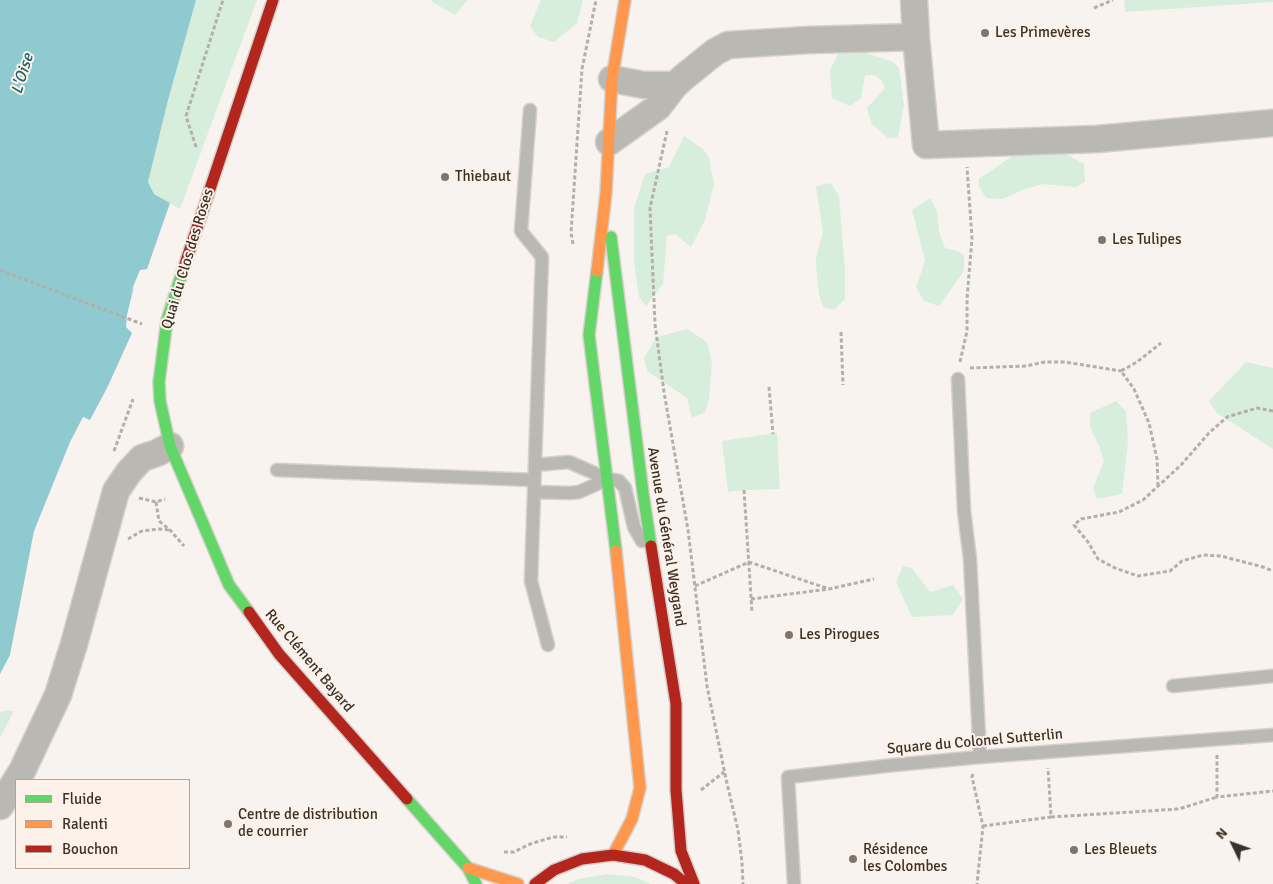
<!DOCTYPE html>
<html>
<head>
<meta charset="utf-8">
<style>
  body { margin:0 }
  #map { position:relative; width:1273px; height:884px; overflow:hidden; background:#f8f3ee; font-family:Signika,sans-serif }
  canvas { display:block }
  .legend { position:absolute; left:15px; top:779px; width:175px; height:90px; box-sizing:border-box; background:#fdf2e9; border:1px solid #afa59c; margin:0; padding:6px 9px; list-style:none; font-size:15px; color:#3b3129 }
  .legend li { display:flex; align-items:center; gap:10px; height:25px }
  .legend b { width:25px; border:1px solid #afa59c }
  .north { position:absolute; left:1208px; top:819px; width:50px; height:50px; -webkit-text-stroke:4px #fdf2e9; paint-order:stroke; rotate:312deg; font-size:14px; font-weight:700; line-height:20px; text-align:center; color:#3b3129 }
  .north::after { content:''; display:block; margin:auto; width:18px; height:22px; background:#3b3129; clip-path:polygon(50% 0,100% 100%,50% 72%,0 100%) }
</style>
</head>
<body>
<div id="map">
<canvas width="1273" height="884"></canvas>
<ul class="legend">
<li><b style="height:6px;background:#63d668"></b>Fluide</li>
<li><b style="height:6px;background:#ff974d"></b>Ralenti</li>
<li><b style="height:6px;background:#b3261e"></b>Bouchon</li>
</ul>
<div class="north">N</div>
</div>
<script>
const ctx = document.querySelector('canvas').getContext('2d');
ctx.lineJoin = 'round';
function fill(path, color) {
  ctx.fillStyle = color;
  ctx.fill(path, 'evenodd');
}
function shape(rows) {
  const path = new Path2D();
  for (const r of rows) {
    path.moveTo(r[0], r[1]);
    for (let i = 2; i < r.length; i += 2) path.lineTo(r[i], r[i + 1]);
  }
  return path;
}
function strokePath(path, color, width, dash) {
  ctx.strokeStyle = color;
  ctx.lineWidth = width;
  ctx.lineCap = dash ? 'butt' : 'round';
  ctx.setLineDash(dash || []);
  ctx.stroke(path);
}
function write(font, color, halo, rows, align = 'center') {
  ctx.font = font + ' Signika,sans-serif';
  ctx.lineWidth = 4;
  ctx.setLineDash([]);
  ctx.textBaseline = 'middle';
  ctx.strokeStyle = halo;
  ctx.fillStyle = color;
  for (const [text, x, y, turn = 0] of rows) {
    ctx.save();
    ctx.translate(x, y);
    ctx.rotate((+turn || 0) * Math.PI / 180);
    ctx.textAlign = isNaN(turn) ? turn : align;
    if (halo) ctx.strokeText(text, 0, 0);
    ctx.fillText(text, 0, 0);
    ctx.restore();
  }
}
fill(shape([
  [188,0,257,0,180,209,154,194,148,182],
  [432,0,468,0,455,15,432,2],
  [541,0,583,0,577,23,554,42,538,37,530,26],
  [1124,0,1273,0,1273,2,1125,12],
  [857,50,893,62,899,68,904,105,898,137,888,138,871,123,867,108,885,88,881,80,875,75,865,75,861,98,850,106,832,98,830,70,839,52],
  [684,136,704,150,709,158,714,184,705,220,691,247,675,234,667,236,663,284,646,306,639,297,634,262,634,208,645,174,669,167],
  [1018,152,1064,153,1084,164,1085,182,1076,187,1043,184,1022,190,1003,199,986,198,979,186,979,179],
  [827,183,832,185,839,196,845,272,845,299,834,310,823,307,819,294,817,276,816,258,823,232,816,187],
  [930,198,937,211,939,232,945,248,958,251,964,255,964,271,939,306,924,301,916,287,922,270,925,260,912,210],
  [687,329,707,342,712,363,709,399,705,412,692,418,687,398,647,371,644,358,657,337],
  [1246,362,1273,368,1273,449,1217,413,1209,401],
  [1116,401,1126,411,1128,443,1122,494,1097,499,1093,488,1104,461,1099,446,1090,427,1090,413],
  [777,433,780,489,744,490,728,492,722,441],
  [903,566,912,568,930,592,953,585,963,599,953,615,912,617,896,582],
  [3,711,14,711,0,738,0,713],
  [607,874,635,877,651,884,568,884,578,879]
]), '#d7eedc');
fill(shape([
  [0,0,196,0,168,100,148,182,154,194,170,203,147,269,140,270,130,294,134,286,127,315,126,327,132,333,108,386,90,420,83,417,70,442,34,531,10,655,0,674]
]), '#90cad1');
const lane = shape([
  [530,110,521,231,542,257,531,581,548,645],
  [958,379,964,511,970,559,980,757],
  [535,465,569,462,608,479,619,481,625,488,634,527,642,541],
  [277,470,534,480],
  [534,492,570,493,579,492,608,479],
  [1173,686,1273,676],
  [794,884,788,777,894,765,980,757,1273,735]
]);
const street = shape([
  [914,0,916,37,926,145,1097,139,1273,123],
  [675,85,685,76,715,52,728,45,808,40,916,37],
  [609,142,658,107,675,85,644,85,612,79],
  [0,806,22,771,58,695,74,644,116,491,129,472,142,458,157,453,170,446]
]);
const fast = shape([
  [611,237,643,493,651,546],
  [597,271,589,335,616,551],
  [182,273,167,320,159,382,160,401,170,446,229,585,249,612],
  [407,799,468,868,476,884]
]);
const slow = shape([
  [597,271,606,193,612,79,625,0],
  [613,855,632,819,640,788,616,551],
  [468,868,518,884]
]);
const jam = shape([
  [182,273,273,0],
  [651,546,676,704,676,790,681,851,694,884],
  [249,612,279,654,407,799],
  [535,884,554,870,582,859,613,855,645,860,674,874,686,884]
]);
strokePath(lane, '#d5d0cb', 15);
strokePath(street, '#d5d0cb', 29);
strokePath(fast, '#d5d0cb', 14);
strokePath(slow, '#d5d0cb', 14);
strokePath(jam, '#d5d0cb', 14);
strokePath(shape([
  [1094,8,1113,0],
  [667,131,650,208,655,324,664,392,688,530,707,686,726,779,738,830,742,862,743,884],
  [196,147,186,116,223,0],
  [573,244,571,233,582,69,596,0],
  [0,270,142,324],
  [841,332,843,385],
  [960,362,967,331,967,299,972,238,967,167],
  [970,368,1026,366,1045,362,1065,362,1121,371],
  [769,387,773,434],
  [1273,411,1257,408,1227,417,1209,433,1181,465,1143,500,1119,512,1081,519,1074,525,1088,542,1098,559,1115,568,1138,576,1170,571,1182,561,1203,555,1221,556,1263,567,1273,571],
  [114,451,133,399],
  [1158,486,1157,459,1149,423,1134,389,1121,371,1137,362,1161,343],
  [744,490,752,612],
  [139,498,156,502,165,499],
  [156,502,159,521,170,530,184,546],
  [128,539,142,531,159,529,170,530],
  [695,586,749,562,829,589],
  [751,599,829,589,874,579],
  [1217,755,1217,797,1273,791],
  [973,774,972,777,983,826,977,884],
  [701,790,724,772],
  [1051,817,1179,809,1217,797],
  [983,826,1051,817,1048,768],
  [504,852,514,852,530,844,553,837,567,837]
]), '#b2afac', 3, [4, 2.5]);
strokePath(lane, '#bab8b3', 12);
strokePath(street, '#bab8b3', 26);
strokePath(fast, '#63d668', 11);
strokePath(slow, '#ff974d', 11);
strokePath(jam, '#b3261e', 11);
for (const [x, y, r, color] of [
  [985,33,5,"#7d756e"],
  [445,177,5,"#7d756e"],
  [1102,240,5,"#7d756e"],
  [789,635,5,"#7d756e"],
  [228,824,5,"#7d756e"],
  [1074,850,5,"#7d756e"],
  [853,859,5,"#7d756e"]
]) {
  const dot = new Path2D();
  dot.arc(x, y, r, 0, 2 * Math.PI);
  ctx.fillStyle = color;
  ctx.fill(dot);
  strokePath(dot, '#fdf2e9', 2);
}
write('15px', '#3b3129', '#fdf2e9', [
  ["Les Primevères",995,33],
  ["Thiebaut",455,177],
  ["Les Tulipes",1112,240],
  ["Les Pirogues",799,635],
  ["Centre de distribution",238,815],
  ["de courrier",238,832],
  ["Résidence",863,850],
  ["les Colombes",863,867],
  ["Les Bleuets",1084,850]
], 'left');
write('15px', '#3b3129', '#fdf2e9', [
  ["Quai du Clos des Roses",188,259,-73],
  ["Avenue du Général Weygand",666,537,81],
  ["Rue Clément Bayard",309,661,50],
  ["Square du Colonel Sutterlin",975,742,-5]
]);
write('italic 16px', '#1b626a', '#fdf2e9', [
  ["L'Oise",23,74,-73]
]);
</script>
</body>
</html>
